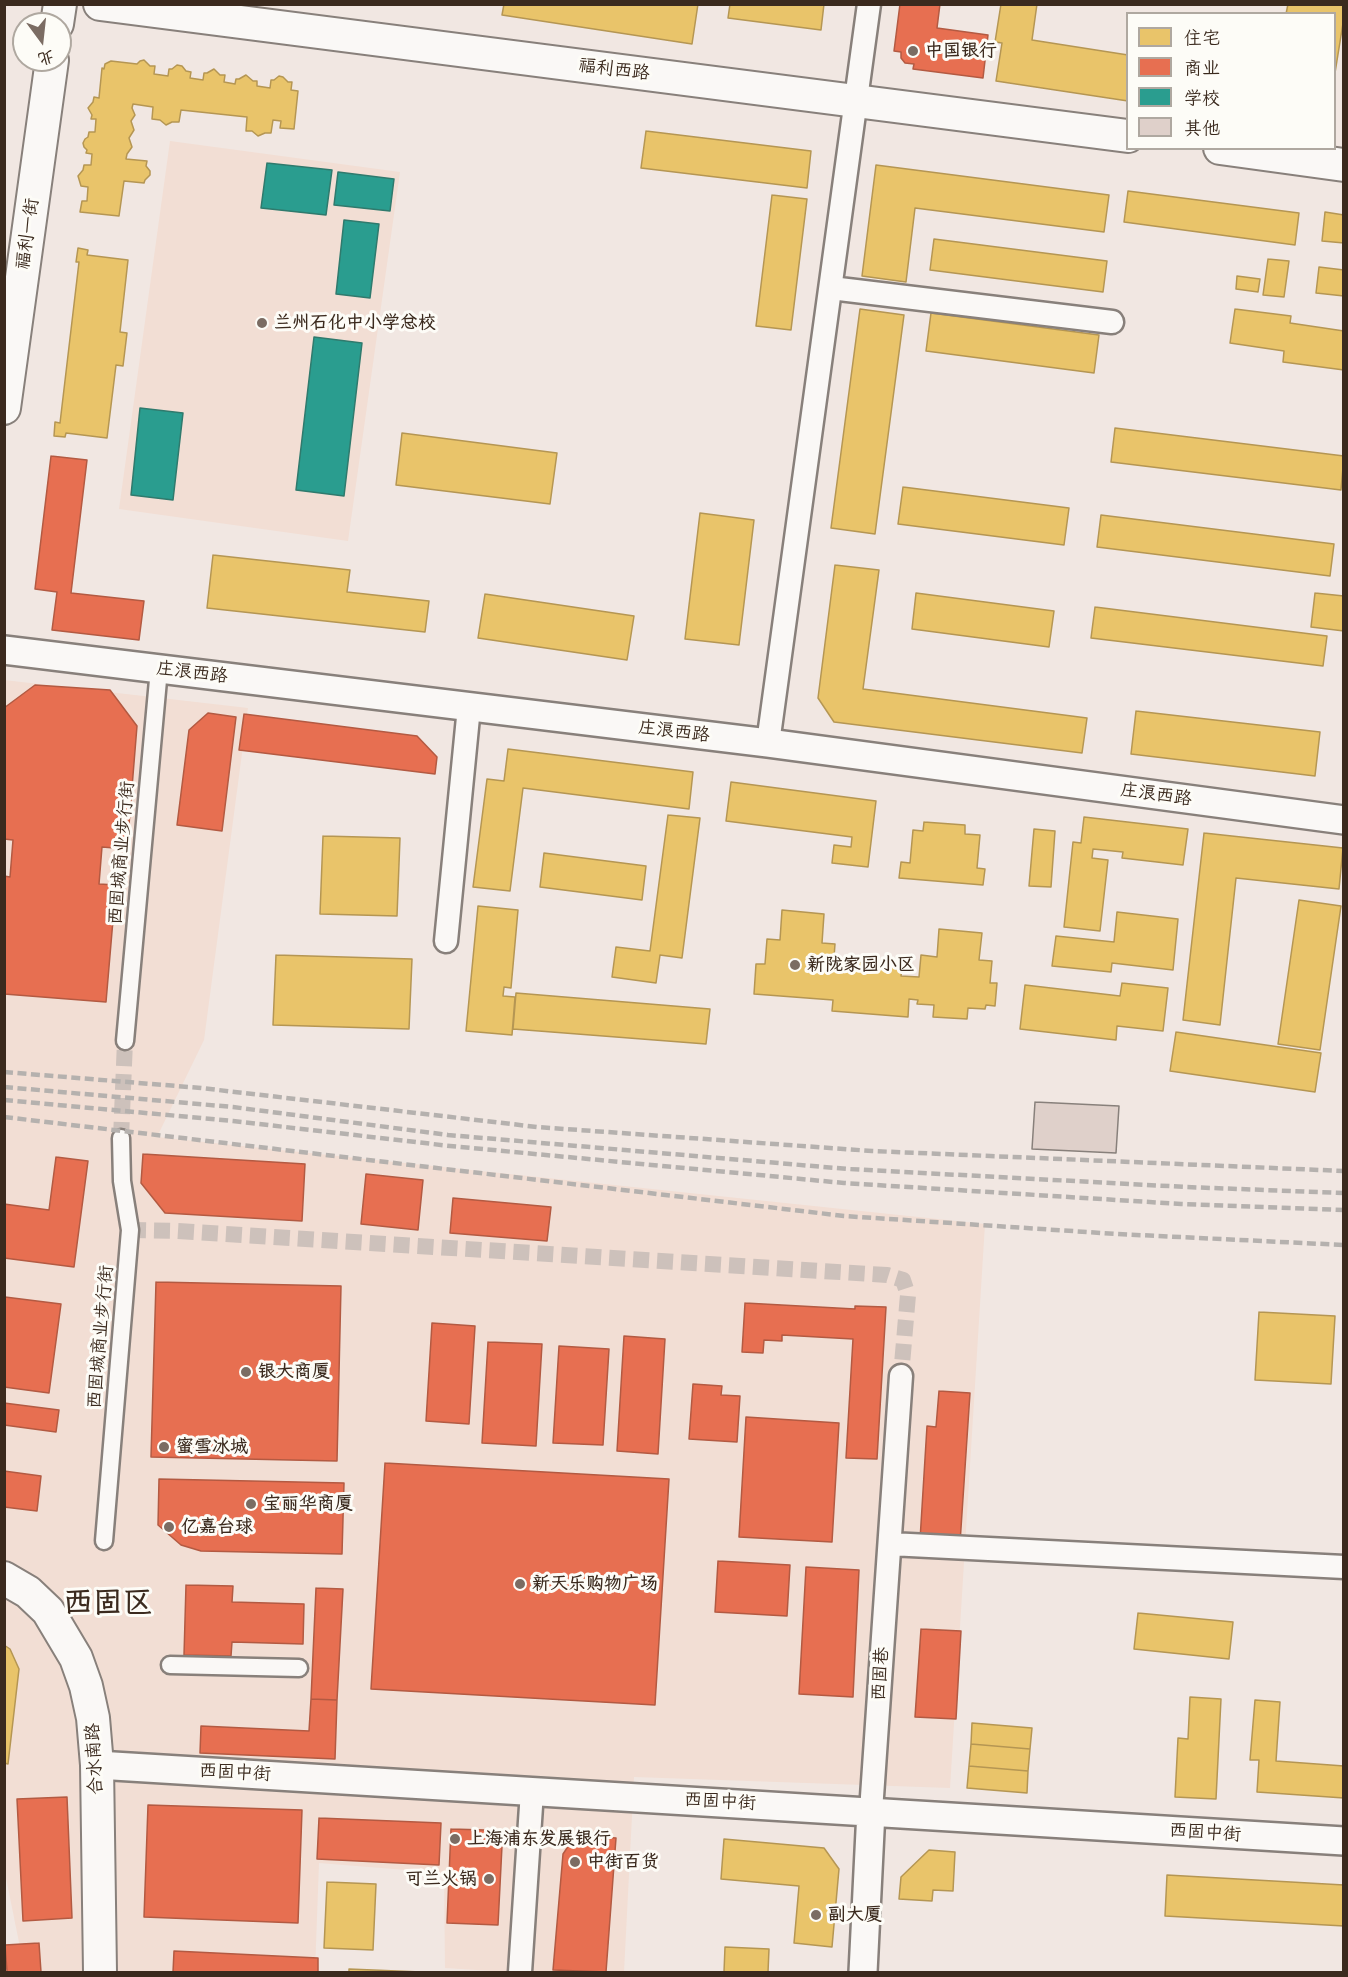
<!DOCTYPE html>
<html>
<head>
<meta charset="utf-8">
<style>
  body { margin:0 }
  #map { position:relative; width:1348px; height:1977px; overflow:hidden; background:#f1e7e2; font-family:"Shantell Sans","LXGW WenKai TC",sans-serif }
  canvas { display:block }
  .frame { position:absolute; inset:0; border:6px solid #3b2a1e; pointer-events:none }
  .legend { position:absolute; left:1126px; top:12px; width:210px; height:138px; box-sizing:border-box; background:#fdfcf7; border:2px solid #afa8a0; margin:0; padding:8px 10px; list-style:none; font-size:18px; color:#3b2a1e }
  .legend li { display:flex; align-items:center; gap:12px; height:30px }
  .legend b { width:30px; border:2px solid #afa8a0 }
  .north { position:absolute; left:12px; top:12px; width:60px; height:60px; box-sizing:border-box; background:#fdfcf7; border:2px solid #afa8a0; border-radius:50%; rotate:165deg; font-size:16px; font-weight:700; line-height:24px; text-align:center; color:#3b2a1e }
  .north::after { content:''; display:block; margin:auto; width:21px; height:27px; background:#7b6c63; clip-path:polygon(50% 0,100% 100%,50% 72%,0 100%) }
</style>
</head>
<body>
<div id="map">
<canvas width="1348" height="1977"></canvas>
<div class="frame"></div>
<ul class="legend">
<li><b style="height:16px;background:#e9c46a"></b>住宅</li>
<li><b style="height:16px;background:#e76f51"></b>商业</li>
<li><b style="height:16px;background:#2a9d8f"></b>学校</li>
<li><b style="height:16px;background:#dfd0ca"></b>其他</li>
</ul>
<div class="north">北</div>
</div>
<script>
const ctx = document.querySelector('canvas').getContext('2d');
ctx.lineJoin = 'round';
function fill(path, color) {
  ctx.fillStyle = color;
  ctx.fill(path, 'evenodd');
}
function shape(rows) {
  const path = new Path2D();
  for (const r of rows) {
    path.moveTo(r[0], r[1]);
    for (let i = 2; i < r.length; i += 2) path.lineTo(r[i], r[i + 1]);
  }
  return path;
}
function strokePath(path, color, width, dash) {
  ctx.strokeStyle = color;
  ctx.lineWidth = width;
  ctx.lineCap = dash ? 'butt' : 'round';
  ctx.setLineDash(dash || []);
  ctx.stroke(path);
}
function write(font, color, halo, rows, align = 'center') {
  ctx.font = font + ' "Shantell Sans","LXGW WenKai TC",sans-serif';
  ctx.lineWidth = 6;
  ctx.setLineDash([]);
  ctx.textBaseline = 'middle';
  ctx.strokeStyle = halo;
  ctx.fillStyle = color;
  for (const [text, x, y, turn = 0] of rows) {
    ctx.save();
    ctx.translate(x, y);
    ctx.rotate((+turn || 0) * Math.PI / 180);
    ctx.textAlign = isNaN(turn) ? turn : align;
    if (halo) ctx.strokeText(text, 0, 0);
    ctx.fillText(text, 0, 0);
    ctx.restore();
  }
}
fill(shape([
  [170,141,400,172,348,541,119,509],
  [4,680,248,708,204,1040,157,1137,985,1224,950,1788,634,1777,624,1972,508,1972,445,1968,444,1873,319,1863,315,1972,25,1972,4,1868]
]), '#f2ded4');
const homes = shape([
  [504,4,698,4,692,44,502,15,504,4],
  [730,4,824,4,821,30,728,18,730,4],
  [1001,4,1037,4,1032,40,1128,55,1128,101,996,81,1002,43,995,42,1001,4],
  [1288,4,1344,4,1344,17,1335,73,1334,14,1286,14,1288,4],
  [144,60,150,66,155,66,154,74,168,76,169,69,172,69,177,65,182,66,186,71,191,72,190,78,203,80,204,73,207,73,214,69,220,75,225,75,224,82,235,84,236,79,239,79,246,75,253,81,257,81,257,86,270,88,271,80,274,80,279,76,283,77,288,82,292,82,291,90,298,91,294,129,280,128,281,121,273,120,271,133,265,133,258,136,252,131,246,131,247,117,181,110,179,122,172,122,166,125,160,120,152,119,153,107,133,104,132,108,135,115,131,121,134,130,129,138,132,147,127,154,126,159,147,161,146,166,150,171,150,175,145,180,144,183,124,181,119,216,80,212,82,201,87,201,88,187,81,186,78,176,83,170,84,165,91,165,92,154,86,153,87,150,84,147,83,143,85,139,88,137,89,132,95,132,96,119,91,119,92,115,88,108,93,102,94,97,99,98,102,68,104,69,105,64,111,61,137,64,140,61,144,60],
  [646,131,811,151,807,188,641,168,646,131],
  [876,165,1109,195,1104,232,915,208,906,282,862,276,876,165],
  [1128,191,1299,213,1295,245,1124,222,1128,191],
  [772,195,807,199,791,330,756,326,772,195],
  [1325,212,1344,215,1344,243,1322,241,1325,212],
  [934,239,1107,261,1103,292,930,270,934,239],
  [78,248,88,250,87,255,128,260,120,332,127,333,123,366,116,365,107,438,66,433,65,437,54,436,55,422,60,423,79,262,76,262,78,248],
  [1268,259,1289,261,1284,297,1263,295,1268,259],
  [1319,267,1344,270,1344,296,1316,293,1319,267],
  [1237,276,1260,279,1258,292,1236,289,1237,276],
  [860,309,904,315,875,534,831,528,860,309],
  [1235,309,1291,316,1290,323,1344,331,1344,370,1283,362,1284,351,1230,343,1235,309],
  [931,313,1099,335,1094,373,926,351,931,313],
  [1115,428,1344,456,1341,490,1111,462,1115,428],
  [402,433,557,453,550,504,396,485,402,433],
  [903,487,1069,508,1064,545,898,524,903,487],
  [700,513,754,520,739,645,685,639,700,513],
  [1101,515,1334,544,1330,576,1097,547,1101,515],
  [213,555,350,570,347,592,429,601,425,632,207,608,213,555],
  [835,565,879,570,863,689,1087,718,1082,753,834,722,818,698,835,565],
  [916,593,1054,611,1049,647,912,629,916,593],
  [1315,593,1344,596,1344,631,1311,627,1315,593],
  [485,594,634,616,627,660,478,638,485,594],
  [1095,607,1327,636,1323,666,1091,638,1095,607],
  [1136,711,1320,732,1315,776,1131,754,1136,711],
  [508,749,693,772,689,809,523,788,510,891,473,887,487,779,504,781,508,749],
  [731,782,876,801,868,867,832,863,834,845,851,847,852,837,726,821,731,782],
  [668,815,700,818,682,958,660,955,656,983,612,977,616,947,650,951,668,815],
  [1084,817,1188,829,1183,865,1122,858,1123,852,1093,849,1092,858,1108,860,1100,931,1064,927,1073,842,1081,843,1084,817],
  [924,822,965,825,965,834,980,835,977,868,985,869,983,885,899,878,901,862,910,863,913,830,923,831,924,822],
  [1034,829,1055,831,1051,887,1029,886,1034,829],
  [1204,833,1343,848,1339,889,1236,878,1220,1025,1183,1020,1204,833],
  [323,836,400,838,397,916,320,914,323,836],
  [544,853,646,866,642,900,540,887,544,853],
  [1299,900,1341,906,1320,1050,1278,1044,1299,900],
  [478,906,518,910,511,988,504,987,503,996,515,997,512,1035,466,1031,478,906],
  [782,910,824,914,822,943,835,944,833,970,848,971,849,961,902,966,901,976,919,977,921,955,937,957,939,929,982,933,979,960,992,961,990,983,997,983,995,1006,986,1005,985,1009,968,1008,967,1019,933,1017,934,1005,917,1004,918,1000,909,999,908,1017,832,1011,833,1000,754,994,756,964,765,964,767,939,780,940,782,910],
  [1117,912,1178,919,1173,970,1112,963,1111,972,1052,966,1056,936,1114,942,1117,912],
  [276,955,412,959,409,1029,273,1025,276,955],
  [1122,983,1168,988,1163,1031,1117,1026,1116,1040,1020,1029,1025,985,1120,996,1122,983],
  [516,993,710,1009,706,1044,513,1029,516,993],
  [1176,1032,1321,1053,1315,1092,1170,1071,1176,1032],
  [1259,1312,1335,1316,1331,1384,1255,1380,1259,1312],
  [1138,1613,1233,1622,1229,1659,1134,1649,1138,1613],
  [4,1645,10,1649,19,1669,8,1764,4,1763,4,1645],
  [1190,1697,1221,1699,1216,1799,1175,1797,1178,1738,1188,1739,1190,1697],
  [1255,1700,1280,1702,1276,1761,1344,1766,1344,1798,1257,1792,1259,1760,1250,1760,1255,1700],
  [972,1723,1032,1728,1030,1749,971,1744,972,1723],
  [971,1744,1030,1749,1028,1771,969,1766,971,1744],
  [969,1766,1028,1771,1027,1793,967,1788,969,1766],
  [724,1839,824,1848,839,1869,832,1947,794,1943,799,1886,721,1879,724,1839],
  [929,1850,955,1852,953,1891,933,1890,932,1901,899,1899,901,1877,929,1850],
  [1167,1875,1344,1885,1344,1926,1165,1916,1167,1875],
  [327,1882,376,1884,373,1950,324,1948,327,1882],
  [725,1947,769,1949,768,1972,724,1972,725,1947],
  [349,1969,421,1972,349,1972,349,1969]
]);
fill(homes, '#e9c46a');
strokePath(homes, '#b59653', 1.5);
const shops = shape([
  [900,4,940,4,937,28,988,35,983,78,913,69,914,64,905,63,901,58,901,52,894,51,900,4],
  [51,456,87,460,71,593,144,601,139,640,52,630,57,592,35,589,51,456],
  [35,685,110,690,137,726,127,849,102,847,99,884,116,885,106,1002,4,994,4,876,10,877,13,840,4,839,4,708,35,685],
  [208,713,236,717,222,831,177,825,189,730,208,713],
  [244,714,417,736,437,757,435,774,239,750,244,714],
  [143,1154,305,1164,302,1221,165,1213,141,1183,143,1154],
  [56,1157,88,1161,74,1267,4,1258,4,1204,49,1210,56,1157],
  [366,1174,423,1180,418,1230,361,1224,366,1174],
  [453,1198,551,1207,547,1241,450,1233,453,1198],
  [156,1282,341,1286,337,1461,151,1457,156,1282],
  [5,1297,61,1304,49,1393,4,1387,5,1297],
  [745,1303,855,1309,855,1306,886,1307,877,1459,846,1458,853,1339,782,1335,782,1341,764,1340,763,1353,742,1352,745,1303],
  [432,1323,475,1326,469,1424,426,1421,432,1323],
  [624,1336,665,1339,658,1454,617,1451,624,1336],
  [488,1342,542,1344,536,1446,482,1443,488,1342],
  [559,1346,609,1349,603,1445,553,1443,559,1346],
  [693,1384,722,1386,721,1395,740,1396,737,1442,689,1439,693,1384],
  [939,1391,970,1393,960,1543,920,1540,927,1426,936,1427,939,1391],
  [4,1403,59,1410,56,1432,4,1425,4,1403],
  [746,1417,839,1423,832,1542,739,1537,746,1417],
  [385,1463,669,1479,655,1705,371,1689,385,1463],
  [4,1471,41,1476,37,1511,4,1507,4,1471],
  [159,1479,344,1483,342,1554,201,1551,181,1545,158,1525,159,1479],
  [718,1561,790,1565,787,1616,715,1612,718,1561],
  [806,1567,859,1570,853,1697,799,1694,806,1567],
  [186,1585,233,1586,232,1602,304,1604,303,1644,232,1642,231,1656,184,1655,186,1585],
  [316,1588,343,1589,337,1700,311,1699,316,1588],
  [921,1629,961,1631,956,1719,915,1717,921,1629],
  [311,1699,337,1700,335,1759,200,1753,201,1726,309,1731,311,1699],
  [67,1797,72,1918,23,1921,17,1799,67,1797],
  [148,1805,302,1810,298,1923,144,1917,148,1805],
  [319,1818,441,1823,439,1865,317,1859,319,1818],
  [451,1829,485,1830,496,1836,502,1846,498,1925,447,1923,451,1829],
  [587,1836,616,1838,606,1972,553,1970,563,1854,569,1845,577,1839,587,1836],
  [39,1943,41,1972,7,1972,5,1945,39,1943],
  [174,1951,318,1958,318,1972,173,1972,174,1951]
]);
fill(shops, '#e76f51');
strokePath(shops, '#b35a42', 1.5);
const schools = shape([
  [267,163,332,170,326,215,261,208,267,163],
  [338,172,394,179,390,211,334,205,338,172],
  [344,220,379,224,370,298,336,294,344,220],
  [314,337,362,343,344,496,296,490,314,337],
  [140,408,183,413,173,500,131,495,140,408]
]);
fill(schools, '#2a9d8f');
strokePath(schools, '#2f7a6d', 1.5);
const building = shape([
  [1035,1102,1119,1106,1116,1153,1032,1149,1035,1102]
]);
fill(building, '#dfd0ca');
strokePath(building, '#88807b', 1.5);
strokePath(shape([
  [121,1138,125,1041],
  [130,1230,177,1231,887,1275,903,1280,908,1295,901,1376]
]), '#cdc1bb', 16, [16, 8]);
const pedestrian = shape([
  [125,1041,159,669],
  [104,1541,130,1230,122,1181,121,1138],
  [170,1665,299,1668]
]);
const minor = shape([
  [831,288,1112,322],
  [768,743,869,4],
  [446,941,469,707],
  [890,1544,1344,1567],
  [871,1811,901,1376],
  [520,1972,532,1791]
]);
const tertiary = shape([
  [4,650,768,743,1344,820],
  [97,1765,1344,1841],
  [863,1972,871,1811]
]);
const secondary = shape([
  [100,4,1128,136],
  [57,24,60,4],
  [1220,148,1344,165],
  [4,408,52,60],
  [4,1578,28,1592,48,1611,76,1658,86,1686,93,1718,97,1765,100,1972]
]);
strokePath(pedestrian, '#88807b', 21);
strokePath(minor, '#88807b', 27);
strokePath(tertiary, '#88807b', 32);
strokePath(secondary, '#88807b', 36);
strokePath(pedestrian, '#faf8f6', 16);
strokePath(minor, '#faf8f6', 22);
strokePath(tertiary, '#faf8f6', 27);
strokePath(secondary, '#faf8f6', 32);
strokePath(shape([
  [4,1072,201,1088,537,1127,872,1151,1344,1171],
  [4,1087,233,1107,448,1135,848,1169,1186,1187,1344,1193],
  [4,1100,233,1121,450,1146,844,1183,1181,1204,1344,1210],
  [4,1117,844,1216,1117,1234,1344,1245]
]), '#b5b1ae', 4.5, [9, 4.5]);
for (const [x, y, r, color] of [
  [913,51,6,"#7b6c63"],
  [262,323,6,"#7b6c63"],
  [795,965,6,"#7b6c63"],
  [246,1372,6,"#7b6c63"],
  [164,1447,6,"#7b6c63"],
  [251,1504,6,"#7b6c63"],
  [169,1527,6,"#7b6c63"],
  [520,1584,6,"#7b6c63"],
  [455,1839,6,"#7b6c63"],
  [575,1862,6,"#7b6c63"],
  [489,1879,6,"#7b6c63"],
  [816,1915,6,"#7b6c63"]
]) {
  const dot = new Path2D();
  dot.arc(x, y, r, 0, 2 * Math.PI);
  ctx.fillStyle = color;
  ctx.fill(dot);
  strokePath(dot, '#fdfcf7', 2);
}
write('bold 18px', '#3b2a1e', '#fdfcf7', [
  ["中国银行",925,51],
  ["兰州石化中小学总校",274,323],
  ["新陇家园小区",807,965],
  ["银大商厦",258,1372],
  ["蜜雪冰城",176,1447],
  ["宝丽华商厦",263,1504],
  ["亿嘉台球",181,1527],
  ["新天乐购物广场",532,1584],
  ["上海浦东发展银行",467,1839],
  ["中街百货",587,1862],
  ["可兰火锅",477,1879,"right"],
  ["副大厦",828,1915]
], 'left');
write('18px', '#3b2a1e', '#fdfcf7', [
  ["福利西路",614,70,7],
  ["福利一街",28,234,-82],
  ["庄浪西路",192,673,7],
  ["庄浪西路",674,732,7],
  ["庄浪西路",1156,795,8],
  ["西固城商业步行街",122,853,-85],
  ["西固城商业步行街",101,1337,-85],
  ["西固巷",881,1674,-86],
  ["合水南路",95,1759,-93],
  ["西固中街",235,1773,3],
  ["西固中街",720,1802,3],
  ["西固中街",1205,1833,4]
]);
write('bold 30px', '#3b2a1e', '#fdfcf7', [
  ["西固区",108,1604]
]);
</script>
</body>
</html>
